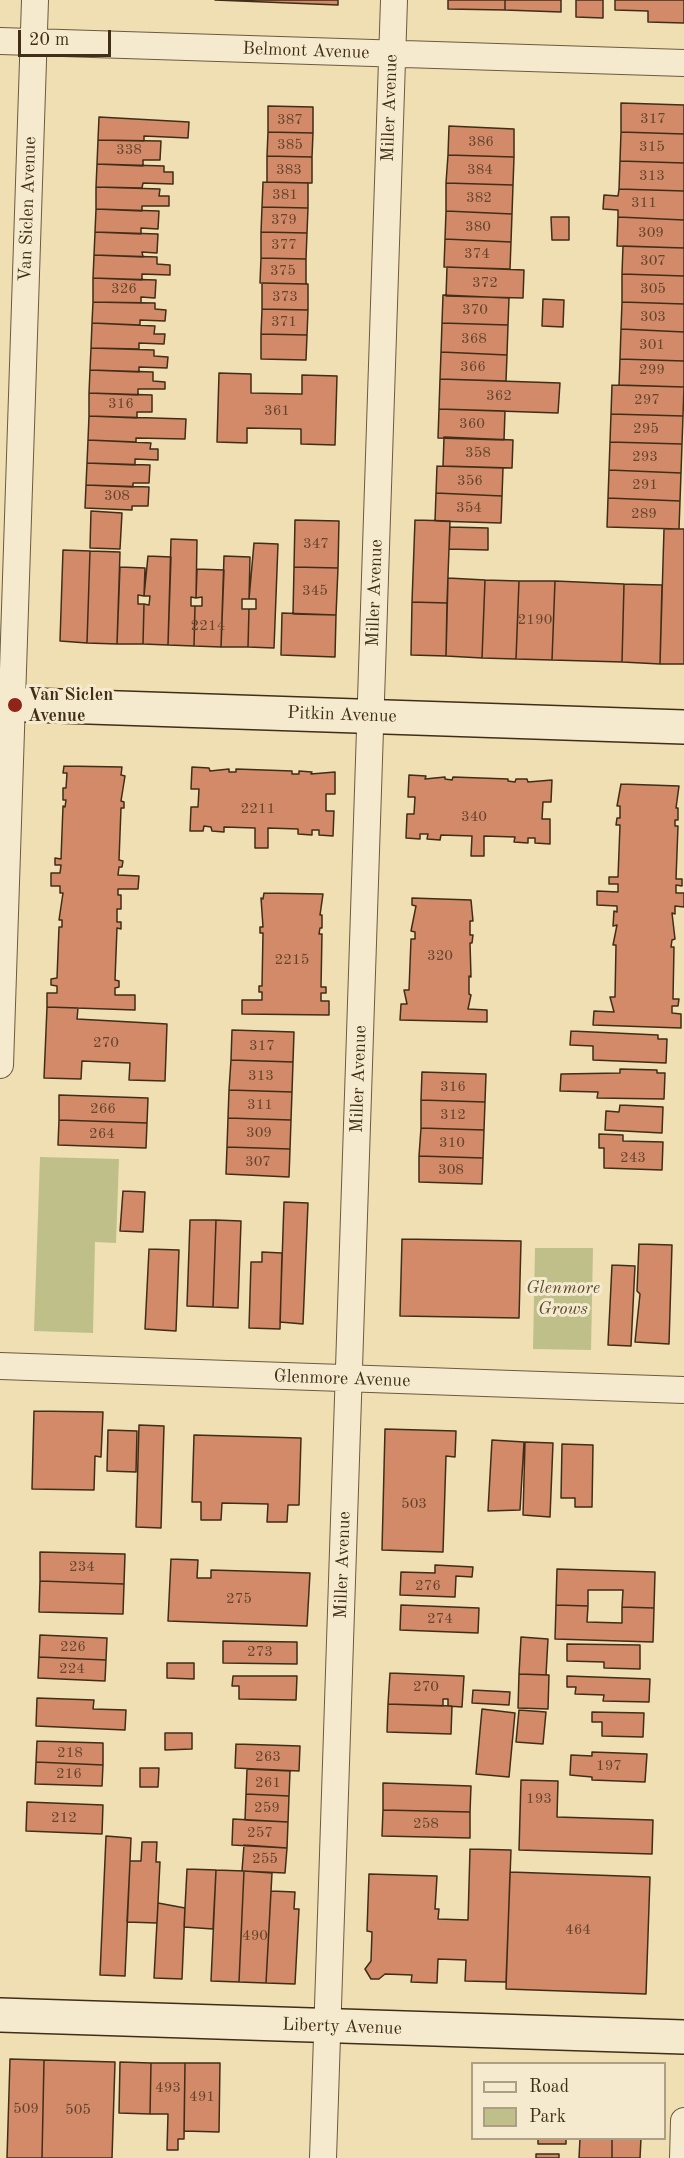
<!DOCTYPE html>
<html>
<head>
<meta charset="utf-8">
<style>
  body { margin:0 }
  #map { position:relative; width:684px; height:2158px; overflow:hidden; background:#efdfb3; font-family:"Old Standard TT",serif }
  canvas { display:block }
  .legend { position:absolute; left:471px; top:2062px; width:195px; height:78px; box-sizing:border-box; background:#f5eace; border:2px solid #ad9f85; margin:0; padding:8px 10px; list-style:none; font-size:18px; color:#402e18 }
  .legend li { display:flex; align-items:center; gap:12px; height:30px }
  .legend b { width:30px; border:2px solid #ad9f85 }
  .scale { position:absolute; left:18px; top:30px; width:93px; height:27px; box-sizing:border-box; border:3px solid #402e18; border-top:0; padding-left:8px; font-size:18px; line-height:21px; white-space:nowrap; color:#402e18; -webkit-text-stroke:4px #f5eace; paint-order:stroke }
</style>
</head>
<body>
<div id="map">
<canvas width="684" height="2158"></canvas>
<ul class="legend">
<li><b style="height:8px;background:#f5eace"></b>Road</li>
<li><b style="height:16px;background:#bfc089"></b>Park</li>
</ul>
<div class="scale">20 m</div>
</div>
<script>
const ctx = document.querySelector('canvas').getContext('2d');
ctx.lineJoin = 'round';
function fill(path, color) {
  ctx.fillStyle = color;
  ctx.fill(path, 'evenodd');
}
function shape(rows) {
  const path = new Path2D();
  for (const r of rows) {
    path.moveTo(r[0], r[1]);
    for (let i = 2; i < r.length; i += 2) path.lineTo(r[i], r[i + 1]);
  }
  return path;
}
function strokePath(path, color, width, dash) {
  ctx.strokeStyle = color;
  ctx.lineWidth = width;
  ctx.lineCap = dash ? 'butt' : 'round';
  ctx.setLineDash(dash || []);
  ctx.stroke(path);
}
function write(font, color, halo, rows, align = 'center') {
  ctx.font = font + ' "Old Standard TT",serif';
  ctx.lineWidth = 6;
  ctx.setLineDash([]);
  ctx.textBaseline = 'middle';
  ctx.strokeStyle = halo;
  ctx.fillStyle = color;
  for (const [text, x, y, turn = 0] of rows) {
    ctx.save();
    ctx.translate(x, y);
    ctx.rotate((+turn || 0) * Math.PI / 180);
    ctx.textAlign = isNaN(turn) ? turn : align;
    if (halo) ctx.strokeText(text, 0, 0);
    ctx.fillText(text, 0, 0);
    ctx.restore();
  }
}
fill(shape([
  [40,1157,119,1159,116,1243,95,1242,93,1333,34,1331],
  [535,1248,593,1248,591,1350,533,1349]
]), '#bfc089');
const building = shape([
  [215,0,338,0,338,5,215,0],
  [448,0,505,0,505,10,448,9,448,0],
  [505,0,561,0,561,12,505,10,505,0],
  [576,0,603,0,603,18,576,17,576,0],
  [615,0,684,0,684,23,648,22,648,11,615,10,615,0],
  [621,103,684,105,684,134,621,132,621,103],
  [268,106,313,107,313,133,268,132,268,106],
  [99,117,189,122,188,138,144,136,144,141,98,140,99,117],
  [449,126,514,129,514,157,448,155,449,126],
  [268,132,313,133,312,157,267,156,268,132],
  [621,132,684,134,684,163,620,161,621,132],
  [98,140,161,141,160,160,143,160,143,166,97,164,98,140],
  [448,155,514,157,513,185,446,183,448,155],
  [267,156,312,157,312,183,267,182,267,156],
  [620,161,684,163,684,191,619,189,620,161],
  [97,164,164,166,164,172,173,172,173,184,143,183,142,188,96,187,97,164],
  [263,182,308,183,308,208,262,207,263,182],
  [446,183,513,185,512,214,446,211,446,183],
  [96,187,160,189,159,196,169,196,169,206,142,206,142,211,96,209,96,187],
  [619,189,684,191,684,220,618,217,618,210,603,209,604,195,618,196,619,189],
  [262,207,308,208,307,233,261,232,262,207],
  [96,209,159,211,158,229,141,228,141,234,95,232,96,209],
  [446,211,512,214,511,242,445,239,446,211],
  [551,217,569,217,569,240,552,240,551,217],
  [618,217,684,220,684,248,617,246,618,217],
  [95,232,158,234,157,253,142,252,143,257,94,255,95,232],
  [261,232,307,233,306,259,261,258,261,232],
  [445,239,511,242,510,269,444,267,445,239],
  [623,246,684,248,684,276,622,274,623,246],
  [94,255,157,257,157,264,170,265,170,275,142,274,142,280,93,278,94,255],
  [261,258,306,259,306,284,260,283,261,258],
  [447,267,524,270,523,298,446,296,447,267],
  [622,274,684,276,684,304,622,302,622,274],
  [93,278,156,280,155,298,141,297,141,303,93,302,93,278],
  [262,283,308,284,308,310,262,309,262,283],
  [443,295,509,298,508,325,442,323,443,295],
  [543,299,564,300,563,327,542,326,543,299],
  [93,302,155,303,155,309,166,310,165,321,140,320,140,325,92,323,93,302],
  [622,302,684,304,684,332,621,329,622,302],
  [262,309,308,310,307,335,261,334,262,309],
  [92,323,155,326,154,334,165,334,164,344,139,343,139,349,91,348,92,323],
  [442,323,508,325,507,355,441,352,442,323],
  [621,329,684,332,684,361,620,359,621,329],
  [261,334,307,335,306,360,261,359,261,334],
  [91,348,154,350,154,356,168,357,167,368,139,367,139,372,90,370,91,348],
  [441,352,507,355,506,381,440,379,441,352],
  [620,359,684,361,684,387,619,385,620,359],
  [90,370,153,372,153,381,165,382,165,389,138,389,138,395,89,393,90,370],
  [219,373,251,374,251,393,302,394,302,375,337,376,335,445,301,444,301,429,247,428,247,443,217,442,219,373],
  [440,379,560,383,558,413,439,409,440,379],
  [612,385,684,387,683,416,611,414,612,385],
  [89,393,152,395,152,412,137,412,137,418,89,416,89,393],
  [439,409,505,411,504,440,438,438,439,409],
  [611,414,683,416,682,444,610,442,611,414],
  [89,416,186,419,185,439,136,438,136,442,88,440,89,416],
  [444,437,513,440,512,468,443,466,444,437],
  [88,440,151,443,150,449,158,449,158,460,135,459,135,465,87,463,88,440],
  [610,442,682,444,681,473,609,470,610,442],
  [87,463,150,465,149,483,133,483,133,487,86,485,87,463],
  [437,466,503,468,502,496,436,493,437,466],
  [609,470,681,473,680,501,608,498,609,470],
  [86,485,149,487,148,506,132,506,132,510,85,508,86,485],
  [436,493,502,496,501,523,435,521,436,493],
  [608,498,680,501,679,529,607,527,608,498],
  [91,511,122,513,120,549,90,548,91,511],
  [295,520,339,521,338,568,294,567,295,520],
  [415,520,450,521,447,603,412,602,415,520],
  [450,527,488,528,488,550,449,549,450,527],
  [664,529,684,529,684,664,660,664,664,529],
  [171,539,197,540,196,598,191,597,191,606,195,606,194,646,168,645,171,539],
  [254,543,278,544,274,648,248,647,249,609,256,609,256,599,249,599,254,543],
  [63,550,90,551,87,643,60,641,63,550],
  [90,551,120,552,117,644,87,643,90,551],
  [148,556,171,557,168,645,143,644,144,604,149,605,150,596,144,596,148,556],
  [224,556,250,557,249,599,242,599,242,609,249,609,248,647,221,647,224,556],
  [120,567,145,568,144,596,138,595,138,604,144,604,143,644,117,644,120,567],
  [294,567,338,568,336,615,293,614,294,567],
  [197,569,224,570,221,647,194,646,195,606,202,606,202,597,196,598,197,569],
  [448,578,485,580,482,658,446,656,448,578],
  [485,580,519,581,516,659,482,658,485,580],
  [519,581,555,581,552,660,516,659,519,581],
  [555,581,624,584,622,662,552,660,555,581],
  [624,584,662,585,660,664,622,662,624,584],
  [412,602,447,603,446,656,411,655,412,602],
  [282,613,336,615,335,657,281,655,282,613],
  [64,766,122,767,121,775,125,776,121,801,124,802,124,808,121,808,119,860,123,861,122,867,119,867,118,875,139,876,138,889,118,889,118,895,121,895,121,909,117,909,117,922,121,922,121,929,117,928,115,980,119,981,119,987,115,988,115,995,135,995,135,1010,47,1007,47,993,57,993,57,986,51,985,51,979,57,978,59,927,62,927,62,920,59,920,63,893,60,893,60,886,51,886,51,873,60,873,61,865,55,865,55,858,61,859,63,806,65,807,66,800,63,800,63,788,66,788,67,773,63,773,64,766],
  [192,767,209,768,210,771,229,769,229,772,236,772,236,769,292,771,292,774,299,774,299,771,312,772,311,774,335,772,335,794,326,794,326,811,334,811,333,836,319,835,319,830,312,830,312,835,298,834,298,829,268,828,268,848,255,848,255,828,224,827,224,832,212,831,211,827,204,826,203,831,190,831,191,807,198,807,199,789,191,789,192,767],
  [409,775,426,776,425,779,445,777,445,779,452,780,453,777,508,779,508,781,515,782,516,779,527,779,528,782,552,780,551,802,543,802,542,819,550,819,550,844,535,843,535,838,528,838,528,843,514,842,515,837,484,836,484,856,471,856,472,836,441,835,440,840,427,839,428,834,420,834,420,839,406,838,407,814,414,814,415,797,408,797,409,775],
  [621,784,679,786,676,808,678,808,678,820,675,820,675,826,678,826,676,879,682,879,682,886,676,885,676,893,684,893,684,907,675,906,675,914,672,913,675,939,672,940,671,947,674,947,673,999,679,999,678,1006,672,1006,672,1013,681,1014,681,1028,593,1025,594,1011,614,1012,610,997,615,997,616,945,613,945,617,925,613,926,614,911,617,912,617,906,597,905,597,891,618,892,618,884,609,884,609,877,618,877,620,825,616,825,617,818,620,818,620,806,617,806,621,784],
  [264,893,323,894,320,915,322,915,322,928,320,928,319,934,322,934,321,987,326,987,326,993,321,993,321,1001,329,1001,329,1015,242,1014,242,1000,262,1000,262,992,259,992,259,986,262,986,263,933,260,933,260,927,263,927,261,898,263,899,264,893],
  [412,898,471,900,473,921,470,921,470,935,473,935,472,943,470,943,471,977,469,976,469,994,471,995,468,1009,487,1010,487,1022,400,1020,401,1004,407,1004,404,990,409,990,411,939,415,939,415,932,411,931,416,906,412,905,412,898],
  [47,1007,78,1008,77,1019,167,1024,165,1081,129,1080,130,1063,82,1061,81,1079,44,1078,47,1007],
  [232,1030,294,1032,293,1062,231,1060,232,1030],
  [571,1031,658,1035,658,1039,667,1039,666,1063,593,1060,593,1046,570,1045,571,1031],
  [231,1060,293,1062,292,1092,229,1090,231,1060],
  [620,1069,657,1070,657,1073,665,1073,664,1099,597,1098,598,1092,560,1091,561,1074,620,1073,620,1069],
  [422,1072,486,1074,485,1102,421,1100,422,1072],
  [229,1090,292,1092,291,1120,228,1118,229,1090],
  [59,1095,148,1098,147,1123,59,1120,59,1095],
  [421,1100,485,1102,484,1130,421,1128,421,1100],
  [620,1105,663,1107,662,1133,605,1130,606,1111,619,1112,620,1105],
  [228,1118,291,1120,290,1149,227,1147,228,1118],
  [59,1120,147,1123,146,1148,58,1145,59,1120],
  [421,1128,484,1130,483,1158,419,1156,421,1128],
  [599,1134,623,1135,623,1141,663,1142,662,1170,604,1168,604,1148,599,1148,599,1134],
  [227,1147,290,1149,289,1177,226,1174,227,1147],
  [419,1156,483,1158,482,1184,419,1182,419,1156],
  [123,1191,145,1192,143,1232,120,1231,123,1191],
  [284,1202,308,1203,303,1324,280,1322,284,1202],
  [190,1220,216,1220,213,1307,187,1306,190,1220],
  [216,1220,241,1221,238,1308,213,1307,216,1220],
  [402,1239,521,1241,519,1318,400,1316,402,1239],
  [639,1244,672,1245,669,1344,635,1342,640,1294,637,1291,639,1244],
  [149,1249,179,1250,176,1331,145,1329,149,1249],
  [262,1252,282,1253,280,1329,249,1328,251,1262,262,1262,262,1252],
  [612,1265,635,1266,631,1346,608,1345,612,1265],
  [34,1411,103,1412,101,1457,95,1456,94,1490,32,1489,34,1411],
  [139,1425,164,1426,161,1528,136,1527,139,1425],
  [385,1429,456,1431,455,1457,446,1456,443,1552,382,1550,385,1429],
  [108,1430,137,1431,136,1472,107,1471,108,1430],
  [194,1435,301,1438,299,1505,288,1505,287,1522,267,1522,268,1504,222,1503,221,1520,201,1520,201,1502,192,1502,194,1435],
  [492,1440,524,1442,520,1510,488,1511,492,1440],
  [525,1442,553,1443,550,1517,523,1515,525,1442],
  [562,1444,593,1445,592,1507,575,1507,575,1498,561,1498,562,1444],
  [40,1552,125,1554,124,1584,40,1581,40,1552],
  [171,1559,198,1560,197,1578,211,1578,211,1570,310,1573,307,1626,168,1621,171,1559],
  [435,1565,473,1567,472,1577,456,1576,455,1597,400,1595,401,1572,435,1573,435,1565],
  [557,1569,655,1572,654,1608,622,1607,623,1590,588,1590,588,1606,556,1605,557,1569],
  [40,1581,124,1584,123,1614,39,1612,40,1581],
  [401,1605,479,1608,478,1633,400,1630,401,1605],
  [556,1605,588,1606,587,1622,622,1623,622,1607,654,1608,653,1642,555,1639,556,1605],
  [40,1635,107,1638,106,1660,39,1657,40,1635],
  [521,1637,548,1639,546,1675,519,1674,521,1637],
  [223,1641,297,1642,297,1664,223,1663,223,1641],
  [567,1644,640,1645,640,1669,604,1668,604,1662,567,1661,567,1644],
  [39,1657,106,1660,105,1681,38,1678,39,1657],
  [167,1663,194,1663,194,1679,167,1678,167,1663],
  [390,1673,464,1676,462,1707,448,1706,448,1699,443,1699,443,1706,388,1704,390,1673],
  [519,1674,549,1675,548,1709,518,1708,519,1674],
  [233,1676,297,1676,296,1700,239,1699,239,1686,232,1686,233,1676],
  [567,1676,650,1679,649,1702,603,1701,604,1695,575,1694,576,1687,567,1687,567,1676],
  [473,1690,510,1692,509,1705,472,1703,473,1690],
  [37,1698,94,1700,93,1709,126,1710,125,1730,36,1726,37,1698],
  [388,1704,452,1706,451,1734,387,1732,388,1704],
  [482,1709,515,1713,509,1777,476,1774,482,1709],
  [519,1710,546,1712,543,1744,516,1742,519,1710],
  [592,1712,644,1713,643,1737,602,1736,602,1722,592,1722,592,1712],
  [165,1733,192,1733,192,1749,165,1750,165,1733],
  [37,1741,103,1743,103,1765,36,1762,37,1741],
  [236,1744,300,1746,299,1771,235,1768,236,1744],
  [592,1752,647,1754,645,1782,592,1780,592,1777,570,1775,571,1755,592,1756,592,1752],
  [36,1762,103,1765,102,1786,35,1784,36,1762],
  [140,1768,159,1768,158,1787,140,1787,140,1768],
  [247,1769,290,1771,289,1796,246,1794,247,1769],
  [521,1780,558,1781,557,1817,653,1820,652,1854,519,1850,521,1780],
  [383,1783,471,1786,470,1812,383,1810,383,1783],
  [246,1794,289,1796,288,1822,245,1820,246,1794],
  [27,1802,103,1805,102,1834,26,1831,27,1802],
  [383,1810,470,1812,470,1838,382,1836,383,1810],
  [233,1819,288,1822,287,1848,232,1845,233,1819],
  [106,1836,131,1838,125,1976,100,1975,106,1836],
  [142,1842,157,1842,156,1862,160,1862,157,1923,127,1922,130,1861,141,1861,142,1842],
  [244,1845,287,1848,285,1873,242,1871,244,1845],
  [470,1849,511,1850,506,1982,465,1981,466,1960,438,1959,437,1983,411,1982,412,1975,385,1974,379,1979,371,1979,365,1969,371,1961,372,1932,367,1931,369,1874,437,1876,435,1909,439,1909,438,1919,468,1920,470,1849],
  [187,1869,216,1870,213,1929,184,1927,187,1869],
  [216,1870,244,1871,239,1982,211,1981,216,1870],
  [244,1871,272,1873,266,1983,239,1982,244,1871],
  [510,1872,650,1877,646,1994,506,1989,510,1872],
  [271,1891,295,1892,294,1909,299,1909,295,1984,266,1983,271,1891],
  [158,1903,185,1908,182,1979,154,1978,158,1903],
  [10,2059,44,2060,42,2158,7,2158,10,2059],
  [44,2060,115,2062,112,2158,42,2158,44,2060],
  [120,2062,151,2063,150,2114,119,2113,120,2062],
  [151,2063,185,2063,184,2139,178,2139,178,2150,167,2150,168,2114,150,2114,151,2063],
  [185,2063,220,2063,219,2132,184,2131,185,2063],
  [538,2138,566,2138,566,2144,538,2144,538,2138],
  [580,2138,612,2138,612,2158,579,2158,580,2138],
  [612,2138,641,2138,640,2158,612,2158,612,2138],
  [536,2154,559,2154,559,2158,536,2158,536,2154]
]);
fill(building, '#d28a69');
strokePath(building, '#402e18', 1.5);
const street = shape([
  [0,41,684,63],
  [0,1065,35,0],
  [0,1366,684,1390],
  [323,2158,394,0],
  [683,2158,684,2121]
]);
const secondary = shape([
  [0,704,684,727],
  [0,2015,684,2037]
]);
strokePath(street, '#6c5a3f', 28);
strokePath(secondary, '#402e18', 36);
strokePath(street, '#f5eace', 26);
strokePath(secondary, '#f5eace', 33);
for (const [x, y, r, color] of [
  [15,705,8,"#8f2418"]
]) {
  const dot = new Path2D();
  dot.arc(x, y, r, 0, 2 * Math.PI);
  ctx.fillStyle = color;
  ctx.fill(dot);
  strokePath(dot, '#f5eace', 2);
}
write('15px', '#64452c', null, [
  ["317",653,119],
  ["387",290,120],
  ["386",481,142],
  ["385",290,145],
  ["315",652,147],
  ["338",129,150],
  ["383",289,170],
  ["384",480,170],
  ["313",652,176],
  ["381",285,195],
  ["382",479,198],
  ["311",644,203],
  ["379",284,220],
  ["380",478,227],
  ["309",651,233],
  ["377",284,245],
  ["374",477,254],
  ["307",653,261],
  ["375",283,271],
  ["372",485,283],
  ["326",124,289],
  ["305",653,289],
  ["373",285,297],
  ["370",475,310],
  ["303",653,317],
  ["371",284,322],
  ["368",474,339],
  ["301",652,345],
  ["366",473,367],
  ["299",652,370],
  ["362",499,396],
  ["297",647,400],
  ["316",121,404],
  ["361",277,411],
  ["360",472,424],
  ["295",646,429],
  ["358",478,453],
  ["293",645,457],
  ["356",470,481],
  ["291",645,485],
  ["308",117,496],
  ["354",469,508],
  ["289",644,514],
  ["347",316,544],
  ["345",315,591],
  ["2190",535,620],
  ["2214",208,626],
  ["2211",258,809],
  ["340",474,817],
  ["320",440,956],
  ["2215",292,960],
  ["270",106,1043],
  ["317",262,1046],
  ["313",261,1076],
  ["316",453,1087],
  ["311",260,1105],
  ["266",103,1109],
  ["312",453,1115],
  ["309",259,1133],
  ["264",102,1134],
  ["310",452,1143],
  ["243",633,1158],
  ["307",258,1162],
  ["308",451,1170],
  ["503",414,1504],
  ["234",82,1567],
  ["276",428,1586],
  ["275",239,1599],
  ["274",440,1619],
  ["226",73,1647],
  ["273",260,1652],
  ["224",72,1669],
  ["270",426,1687],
  ["218",70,1753],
  ["263",268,1757],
  ["197",609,1766],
  ["216",69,1774],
  ["261",268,1783],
  ["193",539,1799],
  ["259",267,1808],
  ["212",64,1818],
  ["258",426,1824],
  ["257",260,1833],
  ["255",265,1859],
  ["464",578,1930],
  ["490",255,1936],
  ["493",168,2088],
  ["491",202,2097],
  ["509",26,2109],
  ["505",78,2110]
]);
write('18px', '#402e18', '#f5eace', [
  ["Belmont Avenue",306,51,2],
  ["Miller Avenue",390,108,-88],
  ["Van Siclen Avenue",28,209,-88],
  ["Miller Avenue",375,593,-88],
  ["Pitkin Avenue",342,715,2],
  ["Miller Avenue",359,1079,-88],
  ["Glenmore Avenue",342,1379,2],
  ["Miller Avenue",343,1565,-88],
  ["Liberty Avenue",342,2027,2]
]);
write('bold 18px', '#402e18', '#f5eace', [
  ["Van Siclen",28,695],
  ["Avenue",28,716]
], 'left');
write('italic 18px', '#594b2f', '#f5eace', [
  ["Glenmore",563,1288],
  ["Grows",563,1309]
]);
</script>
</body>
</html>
